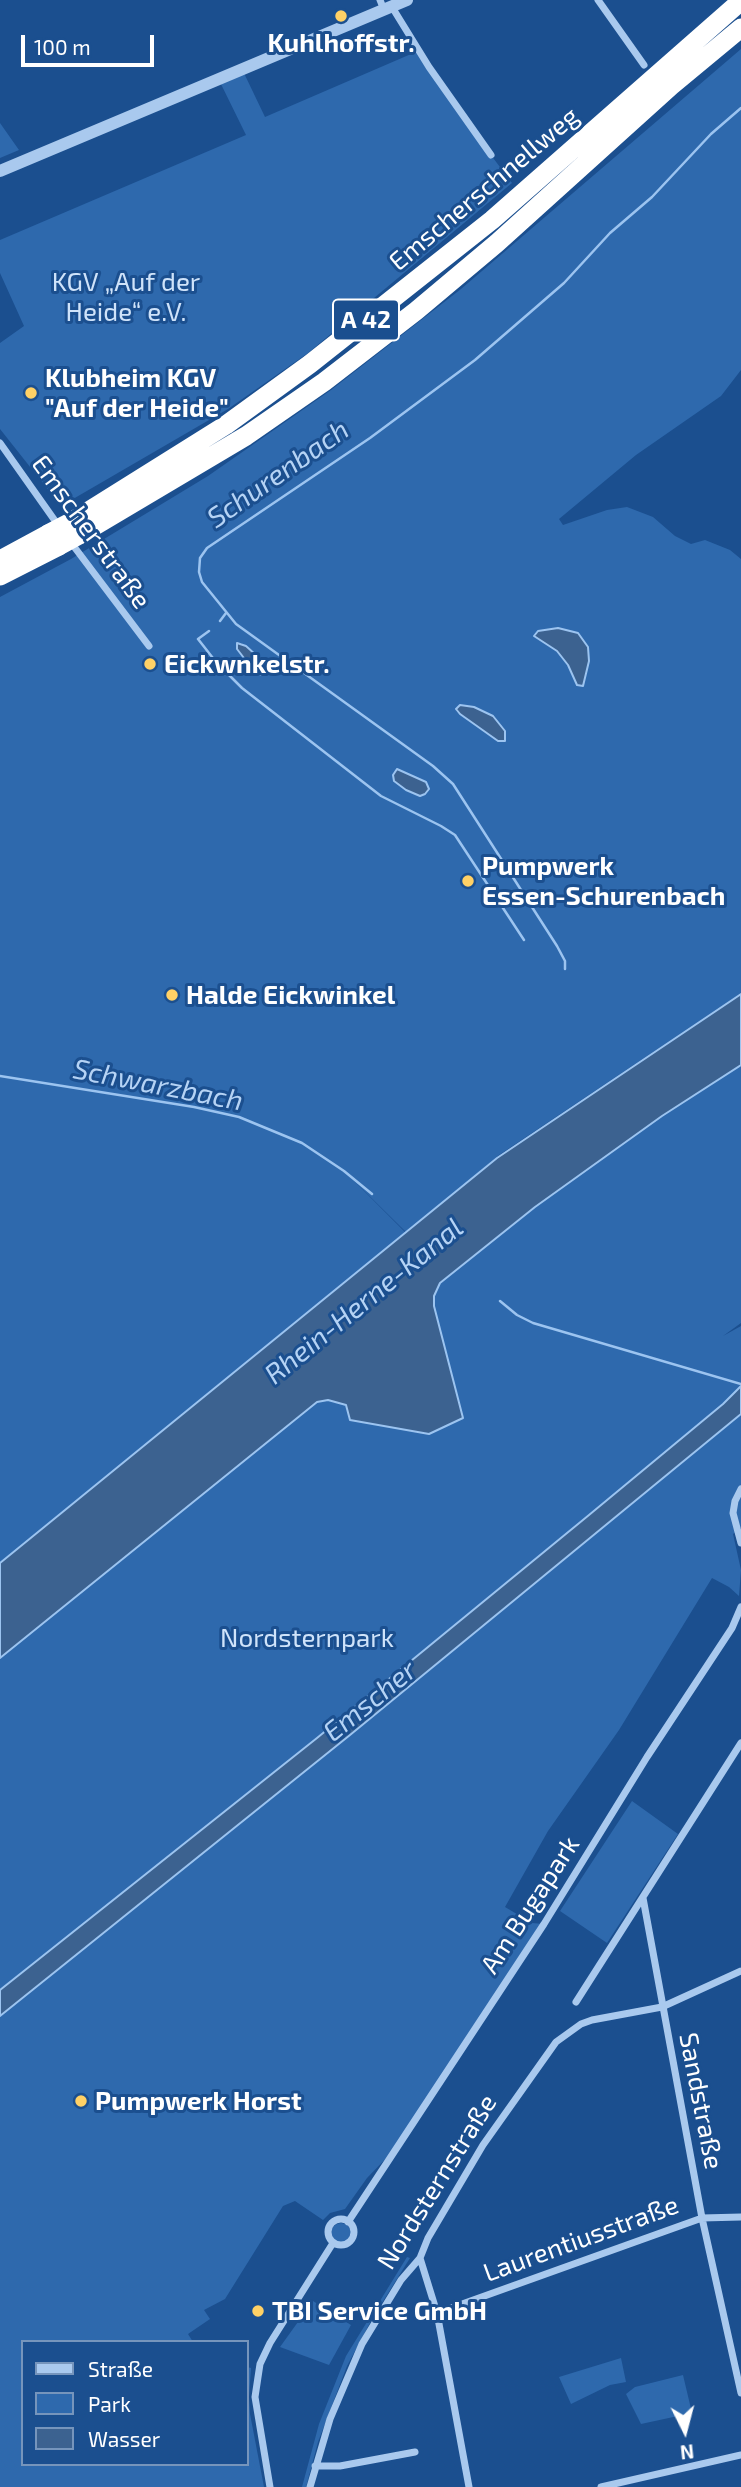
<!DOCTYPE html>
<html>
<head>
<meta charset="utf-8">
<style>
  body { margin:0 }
  #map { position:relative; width:741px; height:2487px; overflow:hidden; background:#1b4f8f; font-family:"Exo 2",sans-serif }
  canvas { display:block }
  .legend { position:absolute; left:21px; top:2340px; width:228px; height:126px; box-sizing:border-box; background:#1b4f8f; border:2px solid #7695bc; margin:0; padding:9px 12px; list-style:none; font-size:21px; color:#fff }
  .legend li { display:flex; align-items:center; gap:14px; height:35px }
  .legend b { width:35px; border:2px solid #7695bc }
  .north { position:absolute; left:650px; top:2396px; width:70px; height:70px; -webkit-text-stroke:5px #1b4f8f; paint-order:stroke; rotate:174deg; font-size:19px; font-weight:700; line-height:28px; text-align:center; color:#fff }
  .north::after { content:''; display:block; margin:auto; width:24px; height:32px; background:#fff; clip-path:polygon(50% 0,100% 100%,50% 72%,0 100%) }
  .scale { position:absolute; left:21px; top:35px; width:133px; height:32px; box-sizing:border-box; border:4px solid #fff; border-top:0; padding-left:9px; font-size:21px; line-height:24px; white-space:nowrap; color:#fff; -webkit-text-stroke:5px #1b4f8f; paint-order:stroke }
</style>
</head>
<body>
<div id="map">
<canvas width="741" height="2487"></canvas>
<ul class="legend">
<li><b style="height:9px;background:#a9c9ee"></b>Straße</li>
<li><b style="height:19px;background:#2e69ad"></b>Park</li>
<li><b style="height:19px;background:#3c6290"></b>Wasser</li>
</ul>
<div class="north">N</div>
<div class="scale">100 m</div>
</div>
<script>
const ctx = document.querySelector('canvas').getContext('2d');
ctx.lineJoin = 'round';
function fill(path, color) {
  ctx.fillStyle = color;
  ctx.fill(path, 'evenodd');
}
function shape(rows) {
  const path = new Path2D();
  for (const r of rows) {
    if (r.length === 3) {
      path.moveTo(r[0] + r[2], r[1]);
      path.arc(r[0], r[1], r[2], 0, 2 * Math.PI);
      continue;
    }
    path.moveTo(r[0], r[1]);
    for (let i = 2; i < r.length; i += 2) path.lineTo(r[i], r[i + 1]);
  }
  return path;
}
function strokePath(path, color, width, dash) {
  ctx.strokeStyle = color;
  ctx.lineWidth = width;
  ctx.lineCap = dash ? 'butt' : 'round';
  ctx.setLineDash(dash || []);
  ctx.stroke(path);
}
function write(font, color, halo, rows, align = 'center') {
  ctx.font = font + ' "Exo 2",sans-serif';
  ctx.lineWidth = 6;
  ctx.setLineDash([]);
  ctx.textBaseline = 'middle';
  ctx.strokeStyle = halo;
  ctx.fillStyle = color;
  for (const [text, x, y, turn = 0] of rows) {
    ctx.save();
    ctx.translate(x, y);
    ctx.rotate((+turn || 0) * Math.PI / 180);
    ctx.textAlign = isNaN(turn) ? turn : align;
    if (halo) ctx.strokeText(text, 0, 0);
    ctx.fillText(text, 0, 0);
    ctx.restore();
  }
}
fill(shape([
  [741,49,741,370,721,396,636,455,559,519,563,525,607,510,627,507,653,517,675,536,691,544,705,540,730,550,741,559,741,993,499,1155,407,1233,343,1170,449,1276,535,1207,662,1116,741,1065,741,1323,723,1336,741,1326,741,1528,733,1534,741,1570,739,1596,729,1587,712,1578,619,1730,548,1831,505,1907,532,1923,544,1924,397,2147,367,2178,345,2209,330,2213,323,2220,295,2201,283,2206,225,2299,204,2310,210,2319,188,2334,193,2342,23,2342,23,2464,247,2464,247,2367,251,2368,249,2397,250,2414,264,2487,0,2487,0,597,71,559,208,476,331,390,461,289],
  [241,643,269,666,261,675,237,649],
  [464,705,479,709,492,716,498,741,457,712,456,710],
  [397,769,426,782,416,795,394,781,393,775],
  [418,51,466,122,512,183,308,353,228,409,61,506,0,429,0,343,24,326,0,273,0,240,246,135,218,78,242,69,265,117],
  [0,123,19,150,0,158],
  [632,1801,678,1834,607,1943,560,1911],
  [341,2233,10],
  [407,2257,410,2258,372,2319,347,2366,318,2442,306,2487,302,2487,319,2424,346,2356],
  [313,2301,351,2325,329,2365,280,2347],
  [621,2358,626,2382,610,2385,571,2404,559,2377],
  [683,2375,692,2413,641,2424,626,2394,635,2387]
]), '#2e69ad');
const water = shape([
  [558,628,578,633,588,647,589,661,583,686,577,685,568,665,557,651,534,636,538,631,558,628],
  [237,643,246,646,269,667,267,673,261,675,247,662,237,649,237,643],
  [460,705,474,707,493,716,505,731,505,741,498,741,460,714,456,709,460,705],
  [397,769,426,782,429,789,425,794,420,796,406,790,394,781,393,775,397,769],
  [741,994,741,1065,662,1116,535,1207,440,1283,434,1296,434,1306,463,1418,429,1434,350,1420,346,1405,328,1400,317,1402,0,1658,0,1563,497,1158,741,994],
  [741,1386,741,1414,350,1735,0,2016,0,1990,317,1738,589,1515,723,1404,741,1386]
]);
fill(water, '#3c6290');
strokePath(water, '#9cc4f0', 2);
strokePath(shape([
  [220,621,226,613],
  [209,631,198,639,216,662,242,688,381,796,441,826,455,835,524,940],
  [565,969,565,961,557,946,453,784,433,766,236,624,202,582,199,572,200,558,207,548,370,438,475,360,564,283,610,233,652,197,711,134,741,108],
  [0,1076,194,1107,239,1117,302,1143,344,1171,372,1194],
  [500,1301,517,1315,533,1323,741,1384]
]), '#9cc4f0', 2.5);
strokePath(shape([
  [380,0,384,10],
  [598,0,644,65],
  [392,7,429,67,491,155],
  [0,443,58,525],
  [69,540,149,646],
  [741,1489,735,1501,733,1513,741,1543],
  [643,1898,702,2218,741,2393],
  [576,2002,741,1743],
  [341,2232,13],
  [348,2222,544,1924,647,1757,732,1628,741,1607],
  [420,2258,437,2313,469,2487],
  [437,2313,702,2218,741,2217],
  [315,2466,340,2466,415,2452],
  [270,2487,255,2397,260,2364,270,2343,333,2243],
  [310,2487,330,2419,362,2344,401,2280,420,2258,428,2238,483,2145,556,2042,581,2024,592,2020,662,2007,741,1971],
  [601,2487,741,2455]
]), '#a9c9ee', 7);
strokePath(shape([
  [0,171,407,0]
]), '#a9c9ee', 12);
strokePath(shape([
  [71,522,226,425,310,364,492,220,741,1],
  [81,534,246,436,324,382,416,311,497,243,671,86,741,28],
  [0,560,48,534],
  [0,576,59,546]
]), '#fff', 19);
strokePath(shape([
  [48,534,71,522],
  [59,546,81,534]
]), '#fff', 19);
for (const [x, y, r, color] of [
  [341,16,7,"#ffd166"],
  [31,393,7,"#ffd166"],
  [150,664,7,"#ffd166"],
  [468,881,7,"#ffd166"],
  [172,995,7,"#ffd166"],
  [81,2101,7,"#ffd166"],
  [258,2311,7,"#ffd166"]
]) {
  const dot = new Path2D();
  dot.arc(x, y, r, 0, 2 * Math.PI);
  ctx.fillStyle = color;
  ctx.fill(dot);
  strokePath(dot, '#1b4f8f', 2.5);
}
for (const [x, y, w] of [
  [366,320,66]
]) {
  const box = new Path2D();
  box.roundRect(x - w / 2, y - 20.5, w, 41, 5);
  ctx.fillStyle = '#1b4f8f';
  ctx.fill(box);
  strokePath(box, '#fff', 2);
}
write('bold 24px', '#fff', null, [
  ["A 42",366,320]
]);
write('bold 26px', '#fff', '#1b4f8f', [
  ["Kuhlhoffstr.",341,43,"center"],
  ["Klubheim KGV",45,378],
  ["\"Auf der Heide\"",45,408],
  ["Eickwnkelstr.",164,664],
  ["Pumpwerk",482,866],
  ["Essen-Schurenbach",482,896],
  ["Halde Eickwinkel",186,995],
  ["Pumpwerk Horst",95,2101],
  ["TBI Service GmbH",272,2311]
], 'left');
write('26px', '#fff', '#1b4f8f', [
  ["Emscherschnellweg",484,189,-40],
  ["Emscherstraße",91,532,54],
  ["Am Bugapark",530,1905,-57],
  ["Sandstraße",701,2101,79],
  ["Nordsternstraße",437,2182,-58],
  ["Laurentiusstraße",581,2239,-20]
]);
write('26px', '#cfe3fa', '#1b4f8f', [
  ["KGV „Auf der",126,282],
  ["Heide“ e.V.",126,312],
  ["Nordsternpark",307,1638]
]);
write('italic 28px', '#b5d3f5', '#1b4f8f', [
  ["Schurenbach",278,474,-35],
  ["Schwarzbach",158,1085,11],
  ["Rhein-Herne-Kanal",364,1301,-39],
  ["Emscher",370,1701,-39]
]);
</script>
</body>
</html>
